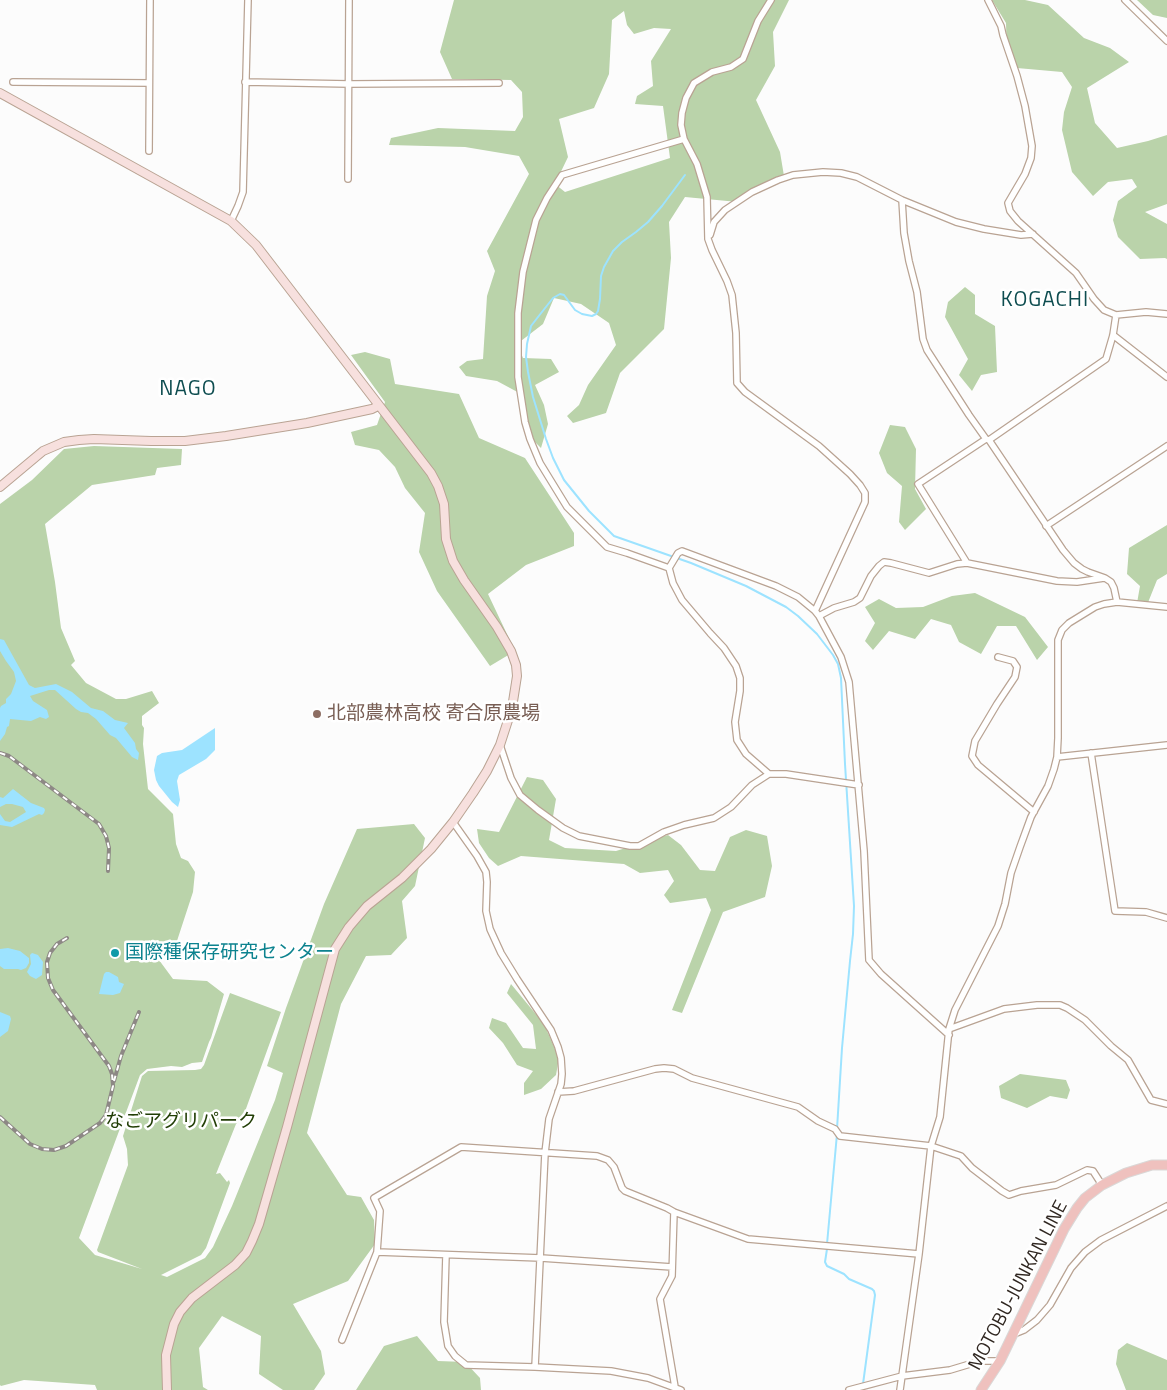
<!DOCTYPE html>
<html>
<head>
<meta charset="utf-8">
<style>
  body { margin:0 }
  canvas { display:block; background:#fcfcfc }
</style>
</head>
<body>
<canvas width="1167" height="1390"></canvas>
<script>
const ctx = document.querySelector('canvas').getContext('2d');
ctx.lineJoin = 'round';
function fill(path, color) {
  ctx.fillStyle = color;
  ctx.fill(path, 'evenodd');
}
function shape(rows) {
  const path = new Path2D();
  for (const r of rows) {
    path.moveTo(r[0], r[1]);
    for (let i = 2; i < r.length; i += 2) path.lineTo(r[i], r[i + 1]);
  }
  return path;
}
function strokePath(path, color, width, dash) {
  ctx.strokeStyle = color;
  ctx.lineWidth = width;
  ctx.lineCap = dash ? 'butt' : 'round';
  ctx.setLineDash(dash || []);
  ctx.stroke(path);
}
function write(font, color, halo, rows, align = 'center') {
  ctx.font = font + ' "Titillium Web","Noto Sans JP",sans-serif';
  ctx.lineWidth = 5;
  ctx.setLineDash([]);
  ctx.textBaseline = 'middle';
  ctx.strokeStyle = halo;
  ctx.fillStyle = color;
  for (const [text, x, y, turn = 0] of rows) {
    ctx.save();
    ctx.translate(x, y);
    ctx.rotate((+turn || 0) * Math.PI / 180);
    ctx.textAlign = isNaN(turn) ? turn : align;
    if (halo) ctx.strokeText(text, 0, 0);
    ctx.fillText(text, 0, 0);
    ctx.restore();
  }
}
fill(shape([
  [454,0,789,0,773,32,775,66,756,100,780,152,784,176,764,190,738,202,685,197,669,222,671,258,664,329,620,373,606,413,573,423,567,416,579,405,588,385,616,345,609,323,581,304,554,298,543,324,517,344,523,358,551,359,559,372,535,385,544,405,548,424,541,448,531,438,523,395,497,381,466,376,459,367,467,361,483,359,487,296,495,271,487,251,529,174,519,156,465,147,389,145,391,138,438,128,515,131,523,117,522,92,511,80,452,79,440,52],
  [624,11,627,25,634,34,654,28,671,29,651,61,653,86,637,96,635,104,663,106,670,158,565,192,555,184,568,157,559,119,594,108,609,74,612,20],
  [992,0,1025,0,1048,5,1084,38,1110,48,1129,62,1087,88,1095,123,1117,148,1148,141,1167,135,1167,204,1145,212,1167,224,1167,259,1165,258,1140,259,1118,237,1113,220,1118,201,1137,187,1132,179,1108,182,1093,196,1072,172,1062,130,1064,112,1072,87,1062,72,1017,68,1007,59,1006,23],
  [1137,0,1167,0,1167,18,1153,15],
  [965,287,975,295,975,314,995,326,997,372,981,375,972,391,959,375,968,359,945,317,948,302],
  [365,352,390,359,395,384,459,394,479,438,525,458,574,533,574,546,526,565,488,594,515,651,490,666,437,591,419,552,425,513,405,488,395,467,379,450,355,445,351,432,377,425,385,402,351,355],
  [890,425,905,427,916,449,915,489,926,509,905,530,899,522,902,486,887,473,879,453],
  [94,446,182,449,181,465,157,468,155,475,92,485,45,524,55,582,61,628,75,661,71,665,86,683,116,699,126,699,152,691,159,703,142,716,142,725,144,728,143,744,148,789,173,814,176,844,181,858,188,861,195,872,193,892,175,947,161,953,159,960,173,979,207,981,224,994,211,1038,209,1042,202,1062,192,1063,182,1067,171,1066,147,1069,140,1075,79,1238,95,1255,142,1269,98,1252,97,1250,128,1165,127,1149,123,1136,142,1076,148,1071,195,1070,201,1069,204,1065,230,993,281,1012,243,1117,236,1124,216,1174,220,1173,227,1182,229,1180,230,1183,206,1248,201,1255,161,1275,167,1277,205,1258,213,1247,232,1206,275,1100,283,1073,267,1066,286,1008,324,904,357,829,414,824,425,838,415,886,402,901,407,938,391,955,366,956,341,1004,307,1133,347,1195,361,1197,374,1220,375,1244,348,1281,293,1304,321,1351,325,1374,314,1390,283,1390,259,1374,261,1336,222,1316,199,1348,203,1387,208,1390,97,1390,95,1385,24,1380,1,1386,0,1385,0,504,32,480,64,449],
  [1167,525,1167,574,1157,580,1147,605,1137,603,1140,586,1127,574,1129,548],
  [975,593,1025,617,1048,647,1037,660,1016,626,997,626,981,654,959,642,951,625,931,619,915,639,889,631,873,650,865,641,875,623,865,607,879,599,896,608,923,607,952,596],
  [527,777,543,780,556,799,549,840,565,848,616,851,668,835,681,845,700,870,715,871,730,837,746,830,767,836,772,866,765,897,723,912,682,1013,672,1010,711,910,706,898,670,903,664,895,674,881,668,870,640,873,624,864,521,856,498,866,489,858,479,843,477,829,499,832],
  [511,984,544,1024,559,1058,556,1075,541,1089,524,1095,524,1083,533,1071,517,1065,503,1043,489,1028,492,1018,506,1023,523,1048,536,1049,533,1025,507,993],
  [1020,1074,1066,1080,1070,1090,1067,1099,1050,1096,1027,1108,1001,1098,999,1086],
  [417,1336,438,1361,465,1362,480,1378,481,1390,356,1390,384,1346],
  [1127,1343,1167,1360,1167,1390,1126,1390,1116,1364,1118,1350]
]), '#bad3aa');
fill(shape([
  [0,639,4,640,29,685,35,688,56,684,72,692,91,708,103,711,115,720,128,723,124,728,135,743,136,749,139,753,138,760,132,757,116,738,110,735,96,719,88,713,81,712,76,709,55,690,49,690,30,696,33,701,47,710,49,717,46,719,40,717,31,721,10,719,9,726,7,727,5,734,0,741,0,708,1,706,6,703,6,699,11,694,16,681,14,672,6,661,0,651],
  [215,728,215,750,206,759,179,775,177,781,180,800,178,807,172,802,159,786,156,780,154,770,157,756,162,753,182,750],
  [13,789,31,803,44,808,45,810,44,813,42,815,39,814,12,827,0,825,0,797,3,798],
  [6,804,12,804,23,807,26,812,10,822,5,821,0,814,0,807],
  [8,948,20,951,29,958,29,963,26,968,21,970,18,969,4,969,0,966,0,949],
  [32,953,38,955,43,962,42,975,36,979,30,976,27,972,31,964,30,955],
  [106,972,109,972,118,977,119,982,124,984,120,993,113,995,99,994,104,974],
  [0,1012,10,1016,11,1019,8,1031,0,1037]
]), '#9de3ff');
strokePath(shape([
  [685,175,662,206,648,222,636,232,622,242,613,251,604,267,601,276,600,299,598,311,596,314,592,316,582,314,575,310,564,295,560,294,553,298,538,317,531,326,527,344,526,357,528,372,533,397,546,439,553,458,564,480,589,511,614,536,691,563,746,586,786,607,798,616,817,634,833,655,838,664,841,678,845,764,854,906,853,934,850,961,842,1048,837,1129],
  [827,1244,837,1134],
  [827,1249,825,1262,827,1266,844,1274,849,1279,872,1289,874,1291,875,1295,863,1384]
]), '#9de3ff', 2);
const street = shape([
  [771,0,758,21,743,59,731,67,712,72,694,83,686,98,682,113,681,125,684,139,697,164,707,197,708,239,712,250,727,281,732,295,736,333,737,383,745,392,819,446,850,474,860,485,865,493,865,502,815,611],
  [988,0,1001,26,1003,35,1017,76,1025,106,1032,146,1031,158,1025,174,1008,203,1010,211,1018,221,1076,273,1094,299,1104,310,1116,315,1146,312,1167,314],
  [1125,0,1167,41],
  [13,82,149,83],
  [245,82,349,84,499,83],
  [149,151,150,0],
  [348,179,349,0],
  [902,200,904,233,909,261,917,292,923,339,927,350,969,415,986,439,989,440,1063,550,1074,563,1082,569,1088,572,1105,578,1111,582,1114,588,1117,602],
  [231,221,238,206,243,192,248,0],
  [710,235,714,222,725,210,752,192,778,180,793,175,823,172,841,173,857,177,902,200,956,222,984,229,1021,235,1033,234],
  [1113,335,1167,377],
  [989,440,1106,359,1113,335,1116,315],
  [1046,526,1167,446],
  [967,563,918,484,986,439],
  [669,568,627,553,607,547,567,507,540,463,530,439,525,422,518,377,518,313,523,272,536,220,547,198,562,175,684,139],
  [819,616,834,608,854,602,860,598,871,576,879,566,884,562,891,563,929,573,957,564,967,563,1057,581,1077,582,1104,578],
  [998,657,1013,661,1017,667,1015,677,997,704,975,741,972,756,978,765,1034,812],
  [500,745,511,778,520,795,538,810,563,828,579,836,630,846,639,846,664,832,684,825,714,818,731,807,752,785,769,774,786,774,859,785],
  [1091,753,1115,911,1146,912,1167,918],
  [1057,757,1167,745],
  [769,774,746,754,737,740,735,722,740,691,740,678,736,666,724,648,710,633,682,600,673,583,669,568,678,553,682,551,776,586,798,597,815,611,819,616,841,657,849,682,864,851,869,960,881,974,949,1035],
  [453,822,477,856,486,872,487,882,486,911,490,929,501,953,517,979,551,1030,558,1047,561,1058,562,1074,561,1084,549,1119,545,1153,535,1367],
  [949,1029,1004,1009,1037,1005,1060,1005,1067,1008,1085,1020,1111,1046,1128,1060,1151,1100,1167,1104],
  [558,1092,574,1091,655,1069,664,1068,674,1069,692,1078,798,1107,818,1121,835,1129,840,1136,931,1146,961,1156,972,1168,1002,1191,1009,1195,1021,1191,1056,1185,1087,1170,1093,1171,1102,1185],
  [674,1212,672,1276,660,1299,675,1387],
  [377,1252,541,1258,672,1267],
  [446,1255,444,1322,448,1346,455,1356,466,1365,535,1367,611,1371,648,1378,681,1390],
  [1014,1334,1024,1330,1037,1320,1050,1305,1071,1268,1085,1252,1101,1240,1167,1206],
  [342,1340,377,1252,380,1211,374,1198,461,1147,597,1156,608,1160,614,1167,622,1188,625,1191,667,1208,674,1212,748,1239,919,1254],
  [849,1390,902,1376,950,1370,980,1361,1000,1361],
  [900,1390,919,1254,931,1146,940,1117,949,1029,955,1010,998,926,1005,904,1011,873,1020,847,1031,817,1048,786,1054,769,1057,757,1058,738,1058,640,1062,630,1069,623,1095,607,1104,604,1117,602,1167,607]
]);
const secondary = shape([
  [0,93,231,221,256,245,431,473,438,486,444,504,446,539,453,561,464,580,497,627,511,651,516,665,517,676,512,708,500,745,487,771,473,793,453,822,431,849,402,878,367,906,349,927,335,949,287,1127,259,1224,252,1241,246,1253,235,1265,192,1298,180,1312,174,1324,166,1355,167,1390],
  [0,487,43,451,64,442,79,440,94,439,151,441,185,441,226,436,307,423,372,409,378,406]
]);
const primary = shape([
  [981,1390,1000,1361,1064,1229,1077,1208,1085,1198,1102,1185,1126,1173,1152,1165,1167,1165]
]);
strokePath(street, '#b9a393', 8);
strokePath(secondary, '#b9a393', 10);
strokePath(primary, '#dad8d7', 11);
strokePath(street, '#fff', 5.5);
strokePath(secondary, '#f7e0de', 8);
strokePath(primary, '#efc1be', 9);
const rail = shape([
  [0,753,9,756,99,824,106,836,109,848,108,871],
  [114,1081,121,1056,139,1012],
  [0,1117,30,1144,42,1149,54,1150,66,1146,100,1123,106,1115,113,1086,112,1074,109,1066,53,990,48,978,47,962,50,953,57,944,67,938]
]);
strokePath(rail, '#8d8885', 4);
strokePath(rail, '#fff', 2, [5.5]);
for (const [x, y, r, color] of [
  [317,714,5,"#8d6e63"],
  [115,953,5,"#0f9aa8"]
]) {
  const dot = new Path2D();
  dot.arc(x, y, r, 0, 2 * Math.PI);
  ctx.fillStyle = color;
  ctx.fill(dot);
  strokePath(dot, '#fff', 2);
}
write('19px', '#785e54', '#fff', [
  ["北部農林高校 寄合原農場",327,714]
], 'left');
write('19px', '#0d838f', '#fff', [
  ["国際種保存研究センター",125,953]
], 'left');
write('19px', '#223e06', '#fff', [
  ["なごアグリパーク",181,1122]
]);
write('19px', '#302721', '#fff', [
  ["MOTOBU-JUNKAN LINE",1019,1286,-62]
]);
ctx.letterSpacing = '1px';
write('21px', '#0e4d50', '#fff', [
  ["KOGACHI",1045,301],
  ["NAGO",188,390]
]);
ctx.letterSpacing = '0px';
</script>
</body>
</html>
